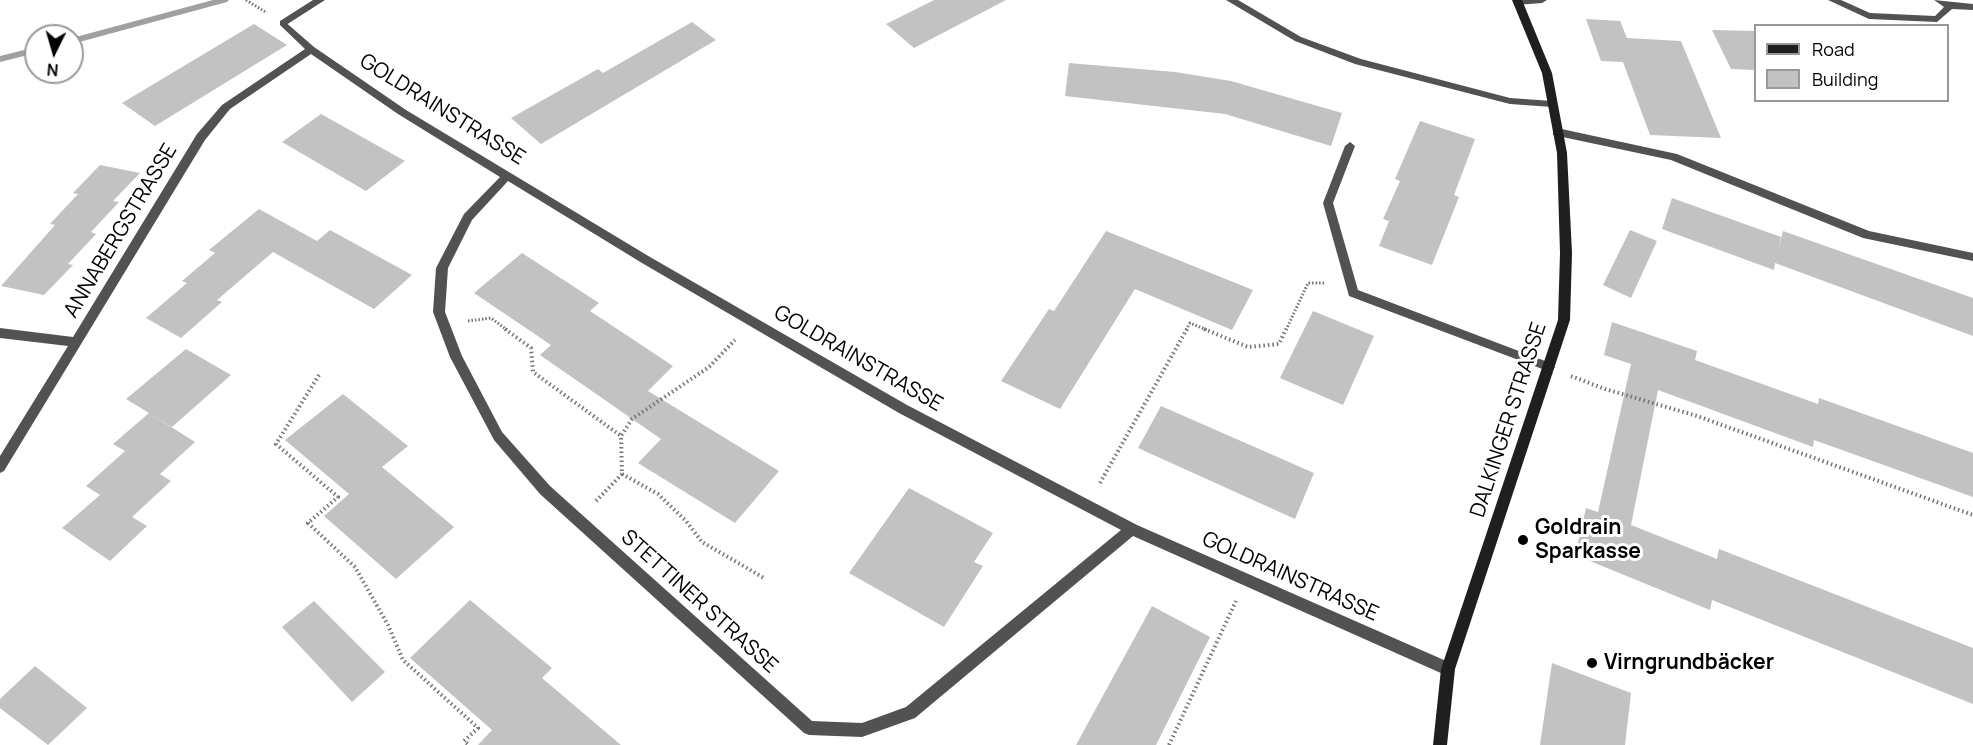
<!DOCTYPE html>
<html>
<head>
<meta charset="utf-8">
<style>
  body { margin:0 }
  #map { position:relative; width:1973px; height:745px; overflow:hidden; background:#fff; font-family:Manrope,sans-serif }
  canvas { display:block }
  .legend { position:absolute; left:1754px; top:24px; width:195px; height:78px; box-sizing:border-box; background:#fff; border:2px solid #999; margin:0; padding:8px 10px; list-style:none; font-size:18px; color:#000 }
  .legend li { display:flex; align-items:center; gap:12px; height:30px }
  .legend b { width:30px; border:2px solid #999 }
  .north { position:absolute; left:24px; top:24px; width:60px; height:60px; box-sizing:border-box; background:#fff; border:2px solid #999; border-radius:50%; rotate:185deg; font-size:16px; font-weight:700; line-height:24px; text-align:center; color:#000 }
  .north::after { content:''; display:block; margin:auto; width:21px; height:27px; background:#000; clip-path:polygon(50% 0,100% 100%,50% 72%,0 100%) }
</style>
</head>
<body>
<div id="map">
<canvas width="1973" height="745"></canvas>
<ul class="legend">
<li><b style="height:8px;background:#1f1f1f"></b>Road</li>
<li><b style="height:16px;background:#c2c2c2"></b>Building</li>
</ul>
<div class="north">N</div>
</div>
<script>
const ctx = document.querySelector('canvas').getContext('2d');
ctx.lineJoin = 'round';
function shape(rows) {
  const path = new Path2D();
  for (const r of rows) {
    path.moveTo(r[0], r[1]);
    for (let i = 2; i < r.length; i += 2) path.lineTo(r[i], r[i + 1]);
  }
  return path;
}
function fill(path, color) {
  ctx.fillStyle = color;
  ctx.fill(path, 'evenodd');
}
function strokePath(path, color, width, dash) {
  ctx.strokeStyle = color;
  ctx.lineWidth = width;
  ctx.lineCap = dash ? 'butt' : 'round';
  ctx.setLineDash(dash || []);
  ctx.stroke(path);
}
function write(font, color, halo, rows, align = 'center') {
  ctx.font = font + ' Manrope,sans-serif';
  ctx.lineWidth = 6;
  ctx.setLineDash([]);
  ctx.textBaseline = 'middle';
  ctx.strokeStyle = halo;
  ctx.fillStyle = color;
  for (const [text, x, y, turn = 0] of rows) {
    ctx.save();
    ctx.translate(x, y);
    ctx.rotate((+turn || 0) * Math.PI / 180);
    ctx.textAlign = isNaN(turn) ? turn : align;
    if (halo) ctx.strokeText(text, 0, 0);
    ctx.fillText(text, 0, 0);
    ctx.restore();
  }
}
fill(shape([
  [213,0,229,0,227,2,72,44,72,38,213,0],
  [36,47,36,53,0,62,0,56,36,47]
]), '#a0a0a0');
fill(shape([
  [934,0,1006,0,914,48,886,24],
  [1586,19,1620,21,1627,38,1681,41,1721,138,1650,135,1623,62,1601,61],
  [692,22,716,40,541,144,511,118,598,69,603,73],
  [254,24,287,45,155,126,122,103],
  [1712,30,1755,31,1755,70,1731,69],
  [1069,63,1175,72,1231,81,1342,113,1331,146,1225,114,1065,96],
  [321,114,405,161,366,191,282,142],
  [1420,121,1475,139,1454,195,1459,197,1432,265,1379,246,1389,221,1383,219,1400,181,1395,179],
  [100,165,140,173,113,201,119,202,91,232,96,234,68,264,73,265,44,295,1,286,55,225,50,224,78,194,73,193],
  [1672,198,1781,237,1778,251,1783,231,1973,298,1973,336,1775,263,1774,270,1662,229],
  [259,209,317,241,330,230,412,275,374,309,273,252,217,300,222,302,181,338,146,318,187,283,182,281,215,253,209,250],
  [1630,230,1657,241,1631,298,1603,285],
  [1106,231,1253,290,1232,330,1135,289,1060,409,1001,381,1049,309,1054,311],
  [522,253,599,303,590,311,673,366,648,391,779,471,735,523,638,463,661,439,540,355,551,345,474,293],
  [1313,311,1374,336,1343,405,1280,378],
  [1612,322,1697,351,1695,360,1818,404,1819,398,1973,453,1973,497,1814,440,1813,447,1658,390,1631,525,1717,559,1719,549,1973,648,1973,704,1712,600,1710,610,1575,555,1586,508,1598,512,1631,364,1604,355],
  [186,349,231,375,172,427,126,399],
  [343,394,408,446,382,467,454,527,396,579,324,516,349,494,285,440],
  [1161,406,1314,473,1295,519,1138,448],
  [149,413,195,442,160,474,171,481,132,517,147,526,110,561,62,528,100,495,86,486,125,451,113,444],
  [909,488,993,533,974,562,983,566,944,627,849,573],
  [470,600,552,668,542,678,621,745,478,745,492,730,410,658],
  [314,601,385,672,352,702,282,627],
  [1152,606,1210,637,1156,745,1076,745],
  [1552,663,1631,693,1625,745,1540,745],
  [35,666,87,708,48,745,0,708,0,699]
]), '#c2c2c2');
strokePath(shape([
  [246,0,267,13],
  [468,321,491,318,507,330],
  [1186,330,1190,323,1207,330],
  [1286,330,1308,283,1325,283]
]), '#747474', 3, [1.5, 2]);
strokePath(shape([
  [505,329,531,348,533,372,621,436],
  [1204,329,1248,347,1279,344,1286,329],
  [319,375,276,444,338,497,308,523,355,567,388,625,403,660,478,728,464,741,469,745],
  [1571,376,1605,389,1697,416,1973,515],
  [622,474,658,494,686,521,702,542,764,578],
  [1100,483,1187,329],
  [596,501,622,474,621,436,632,419,709,367,735,340],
  [1169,745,1236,601]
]), '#747474', 4, [1.5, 3]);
fill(shape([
  [313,0,325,0,286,25,280,25,280,21,313,0],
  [1557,128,1677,154,1869,231,1973,253,1973,261,1863,238,1671,160,1553,135,1553,129,1557,128],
  [1350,142,1355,146,1333,203,1358,290,1553,364,1555,367,1553,370,1545,370,1349,296,1323,203,1345,146,1350,142]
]), '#525252');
fill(shape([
  [1226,0,1238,0,1301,37,1361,59,1510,98,1552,101,1557,104,1552,107,1510,104,1355,64,1295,41,1226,0],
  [1519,0,1547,0,1542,3,1516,5,1516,1,1519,0],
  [1828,0,1841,0,1870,13,1935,16,1944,7,1934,0,1973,4,1973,10,1952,9,1937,22,1869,19,1828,0],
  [283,20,314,47,406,110,650,257,907,405,1137,525,1453,664,1455,669,1453,674,1448,676,1443,674,1133,536,915,718,862,737,809,735,804,733,540,494,494,440,450,357,433,312,436,268,464,214,500,177,398,114,311,54,230,109,205,140,4,471,0,473,0,456,68,346,0,338,0,328,73,337,197,134,222,105,305,49,280,25,280,21,283,20],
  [508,181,642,263,899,413,1121,530,906,707,862,723,812,721,550,486,502,432,462,356,445,312,448,268,472,220,508,181]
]), '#525252');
fill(shape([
  [1512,0,1522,0,1552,73,1567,153,1572,253,1570,320,1455,669,1447,745,1433,745,1441,669,1558,320,1560,253,1557,153,1542,73,1512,0]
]), '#1f1f1f');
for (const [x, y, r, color] of [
  [1523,540,6,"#000"],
  [1592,663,6,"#000"]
]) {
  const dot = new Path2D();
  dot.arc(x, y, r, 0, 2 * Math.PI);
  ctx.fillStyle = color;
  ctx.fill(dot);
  strokePath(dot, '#fff', 2);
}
write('21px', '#000', '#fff', [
  ["GOLDRAINSTRASSE",442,110,32],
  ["ANNABERGSTRASSE",121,231,-59],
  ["GOLDRAINSTRASSE",858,359,30],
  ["DALKINGER STRASSE",1509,420,-72],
  ["GOLDRAINSTRASSE",1290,577,24],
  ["STETTINER STRASSE",699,602,42]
]);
write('bold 21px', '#000', '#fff', [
  ["Goldrain",1535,528],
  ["Sparkasse",1535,552],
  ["Virngrundbäcker",1604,663]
], 'left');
</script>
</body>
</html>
